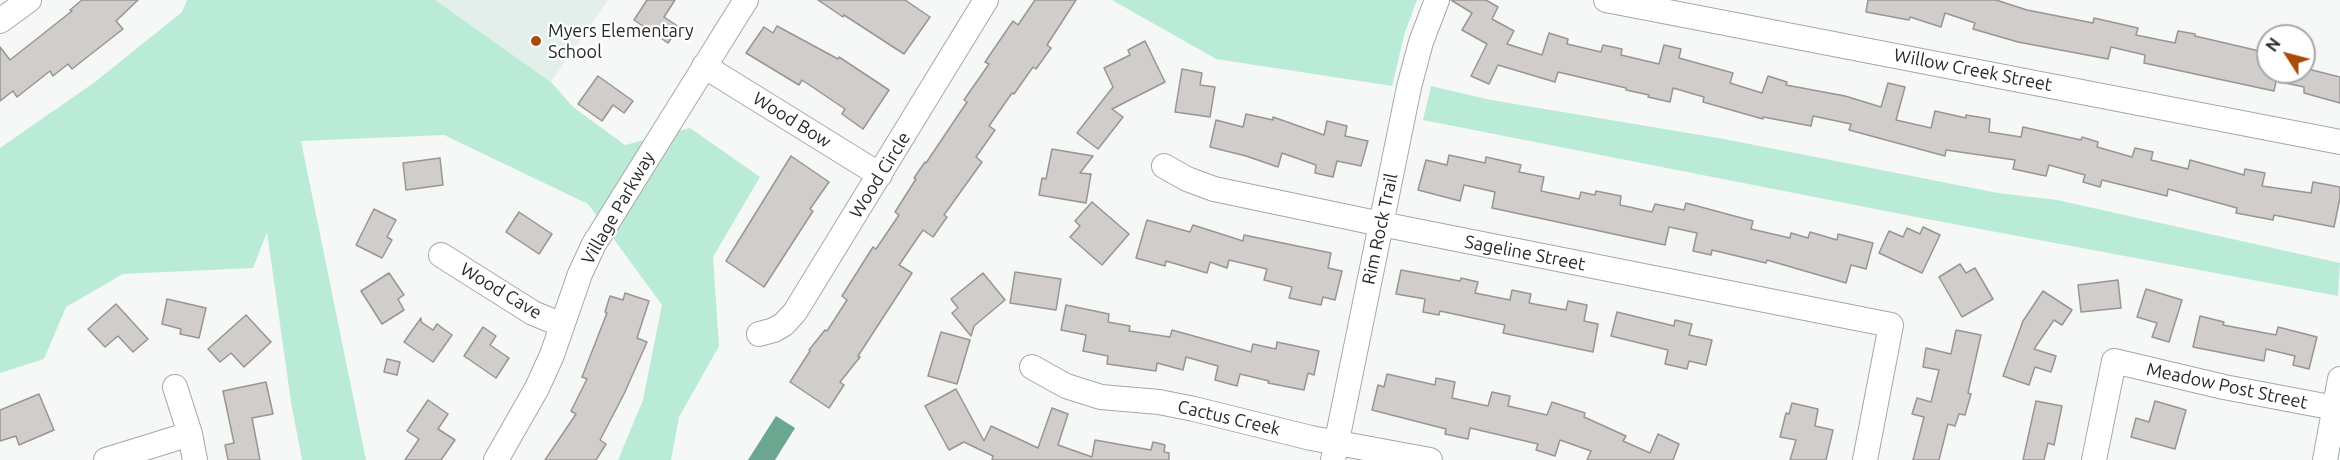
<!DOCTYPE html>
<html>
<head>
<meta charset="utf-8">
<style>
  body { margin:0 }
  #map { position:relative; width:2340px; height:460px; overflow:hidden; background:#f5f8f7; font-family:Ubuntu,sans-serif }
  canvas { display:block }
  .north { position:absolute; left:2256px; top:24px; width:60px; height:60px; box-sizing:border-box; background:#fff; border:2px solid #a9a9a9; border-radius:50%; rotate:306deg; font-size:16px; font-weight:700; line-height:24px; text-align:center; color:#282929 }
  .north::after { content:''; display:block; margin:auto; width:21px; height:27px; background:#ab4a09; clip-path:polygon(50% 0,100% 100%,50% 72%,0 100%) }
</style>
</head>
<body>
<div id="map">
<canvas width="2340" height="460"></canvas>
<div class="north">N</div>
</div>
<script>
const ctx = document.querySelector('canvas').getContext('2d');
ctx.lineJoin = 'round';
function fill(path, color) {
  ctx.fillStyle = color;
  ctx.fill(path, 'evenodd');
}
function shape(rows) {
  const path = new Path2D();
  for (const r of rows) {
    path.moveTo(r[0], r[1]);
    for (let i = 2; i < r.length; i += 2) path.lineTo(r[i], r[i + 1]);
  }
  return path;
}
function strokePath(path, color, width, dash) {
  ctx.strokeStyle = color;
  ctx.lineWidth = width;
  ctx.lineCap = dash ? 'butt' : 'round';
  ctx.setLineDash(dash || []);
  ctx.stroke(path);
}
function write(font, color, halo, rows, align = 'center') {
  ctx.font = font + ' Ubuntu,sans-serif';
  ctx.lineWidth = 4.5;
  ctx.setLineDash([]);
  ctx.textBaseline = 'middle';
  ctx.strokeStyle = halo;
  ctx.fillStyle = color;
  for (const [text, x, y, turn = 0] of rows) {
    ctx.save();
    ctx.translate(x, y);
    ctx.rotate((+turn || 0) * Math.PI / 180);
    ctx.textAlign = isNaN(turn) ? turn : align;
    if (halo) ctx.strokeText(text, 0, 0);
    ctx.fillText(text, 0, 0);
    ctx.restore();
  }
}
fill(shape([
  [435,0,608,0,551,82]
]), '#e3efea');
fill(shape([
  [187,0,435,0,551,82,573,107,625,145,690,128,760,177,713,257,719,346,679,417,671,460,618,460,643,400,662,305,588,204,444,135,301,141,366,460,302,460,291,402,267,232,253,268,123,274,66,307,44,359,0,373,0,148,95,82,182,12],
  [1112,0,1417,0,1405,32,1392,86,1216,59],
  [1431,86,1491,100,1724,139,1998,193,2057,200,2340,263,2338,296,1916,217,1423,120]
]), '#baebd7');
fill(shape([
  [776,416,795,428,775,460,748,460]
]), '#6ba690');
const building = shape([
  [82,0,138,0,116,21,123,29,72,69,68,64,53,76,50,71,17,97,13,91,0,101,0,47,10,60,72,11,70,10,82,0],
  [647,0,675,0,664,17,679,27,668,43,634,20,647,0],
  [818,0,905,0,930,17,904,54,844,15,843,17,818,0],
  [1035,0,1076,0,1047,45,1051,48,1036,69,1033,67,1014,94,1012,93,989,126,995,130,976,157,982,162,944,215,947,217,933,237,923,230,899,265,912,273,858,356,860,357,840,382,844,385,829,408,790,382,810,351,809,350,825,330,827,331,847,300,842,296,873,247,876,249,899,215,895,212,916,179,914,178,925,162,926,163,967,102,964,100,989,64,985,62,1013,21,1018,25,1035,0],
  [1451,0,1486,0,1498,7,1492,19,1514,31,1507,44,1542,55,1549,33,1568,39,1567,44,1601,52,1603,45,1622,49,1621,55,1659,64,1664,45,1681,49,1679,58,1733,73,1730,83,1762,93,1768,76,1787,82,1786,85,1845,96,1881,107,1888,83,1905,87,1896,120,1931,128,1935,111,1966,118,1966,115,1990,119,1989,132,2021,137,2023,127,2081,140,2082,137,2098,142,2097,147,2132,157,2135,148,2153,152,2151,160,2188,169,2190,160,2244,175,2245,169,2265,173,2262,186,2311,193,2313,182,2340,187,2340,198,2334,227,2274,215,2273,220,2236,213,2237,208,2168,189,2167,196,2102,180,2100,187,2083,182,2085,175,2049,165,2046,176,2013,169,2015,160,1946,150,1945,156,1849,130,1851,124,1813,116,1811,126,1763,117,1763,119,1703,102,1704,97,1673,88,1670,102,1648,97,1649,95,1626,90,1626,88,1558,72,1555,82,1498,65,1489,84,1471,76,1487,44,1462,30,1472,13,1451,0],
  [1868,0,1996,0,2027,10,2093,23,2094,18,2138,28,2136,35,2175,43,2178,31,2195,34,2195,36,2268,53,2268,72,2304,72,2304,68,2340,77,2340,103,2304,93,2304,87,2276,81,2274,91,2144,63,2145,55,2111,47,2108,59,2018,42,1973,29,1975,23,1945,13,1941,27,1910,17,1909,20,1866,12,1868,0],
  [777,26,838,59,839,57,889,90,863,129,842,114,845,109,802,80,799,85,746,53,764,27,773,33,777,26],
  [1145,41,1165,82,1112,109,1123,117,1098,149,1077,133,1113,87,1104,68,1130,55,1128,50,1145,41],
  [1182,69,1202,73,1200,85,1215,87,1210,117,1175,112,1182,69],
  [598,76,633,101,624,113,613,105,602,121,578,104,598,76],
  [1246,114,1273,120,1273,117,1324,135,1327,121,1347,126,1345,136,1368,141,1361,166,1337,161,1333,177,1315,173,1316,165,1282,153,1278,167,1246,156,1210,147,1216,120,1243,127,1246,114],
  [1052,149,1093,156,1080,173,1091,174,1086,203,1039,195,1042,178,1046,179,1052,149],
  [1449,155,1485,163,1486,157,1521,165,1519,172,1544,177,1541,191,1579,199,1581,192,1595,195,1596,191,1621,196,1620,205,1652,212,1655,204,1684,210,1686,203,1753,221,1751,229,1790,238,1791,233,1808,238,1810,232,1837,240,1838,234,1873,243,1866,269,1851,265,1846,283,1767,260,1766,263,1712,250,1711,255,1693,251,1697,233,1669,227,1665,245,1492,208,1495,192,1464,185,1460,201,1418,190,1426,160,1447,165,1449,155],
  [791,156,829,182,810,209,813,211,764,287,726,261,791,156],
  [440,158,443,185,406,190,403,163,440,158],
  [1092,202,1129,234,1102,265,1070,237,1080,226,1075,221,1092,202],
  [374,209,396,220,387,237,392,240,382,258,356,245,374,209],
  [519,212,552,234,539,254,506,232,519,212],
  [1147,220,1190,232,1193,225,1243,241,1244,235,1331,253,1328,268,1342,271,1335,300,1323,297,1321,305,1289,298,1292,287,1264,280,1267,269,1229,260,1227,268,1210,262,1207,273,1166,261,1165,266,1136,258,1147,220],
  [1923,227,1940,235,1922,273,1879,253,1889,231,1903,237,1907,228,1920,234,1923,227],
  [1960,264,1966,273,1975,268,1993,299,1962,317,1939,277,1960,264],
  [1401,270,1460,281,1461,278,1478,282,1475,293,1510,300,1512,290,1531,294,1529,303,1566,310,1568,301,1587,305,1584,321,1598,324,1593,352,1503,333,1505,325,1440,311,1439,315,1423,312,1425,299,1396,294,1401,270],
  [1015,272,1061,279,1056,310,1010,303,1015,272],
  [389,273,404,295,398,299,404,310,382,324,361,291,389,273],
  [983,273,1005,300,974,326,971,336,952,313,958,308,951,299,983,273],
  [2118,280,2121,308,2081,312,2078,285,2118,280],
  [2146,289,2182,300,2169,342,2152,337,2157,323,2137,317,2146,289],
  [2043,291,2072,310,2062,325,2054,320,2034,349,2056,356,2051,372,2035,367,2029,385,2003,376,2023,321,2043,291],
  [625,293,649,301,637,338,647,342,624,394,600,440,606,444,596,460,545,460,576,414,571,411,587,379,582,377,607,313,605,312,610,296,623,300,625,293],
  [167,299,206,308,199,338,180,334,181,329,162,324,167,299],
  [116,304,148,339,133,352,118,336,105,347,88,329,116,304],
  [1066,305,1109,314,1108,322,1130,326,1129,331,1170,337,1172,330,1251,352,1253,344,1276,349,1277,342,1319,351,1314,375,1308,373,1304,390,1268,383,1269,381,1240,374,1237,386,1215,380,1218,366,1186,357,1183,370,1157,363,1156,371,1107,364,1108,356,1083,351,1086,335,1061,330,1066,305],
  [1617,312,1674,326,1675,320,1692,324,1689,335,1712,340,1706,365,1689,361,1687,369,1665,364,1668,350,1611,336,1617,312],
  [246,315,271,342,244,367,231,353,220,362,208,349,246,315],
  [2200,316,2224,322,2223,325,2276,335,2278,327,2317,337,2309,369,2293,365,2295,356,2266,349,2264,361,2193,347,2200,316],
  [421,318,421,322,433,330,437,324,452,335,433,362,404,342,421,318],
  [483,327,496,336,490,345,509,358,496,378,464,356,483,327],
  [1956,330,1981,335,1968,393,1971,394,1965,415,1959,414,1955,426,1948,424,1939,460,1913,460,1924,417,1912,414,1917,398,1931,402,1939,370,1923,367,1926,348,1951,354,1956,330],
  [941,332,970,340,957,384,928,376,941,332],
  [387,359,400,362,397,375,384,372,387,359],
  [1387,374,1435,385,1436,378,1455,382,1452,398,1488,406,1492,392,1510,396,1508,406,1547,415,1552,402,1585,413,1584,417,1626,436,1623,441,1650,453,1658,434,1679,444,1673,460,1587,460,1591,451,1560,440,1555,456,1536,450,1538,444,1470,428,1468,439,1445,434,1446,429,1372,410,1378,385,1384,387,1387,374],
  [266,382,273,414,252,418,260,460,228,460,225,445,234,443,223,391,266,382],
  [956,389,984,441,991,426,1038,448,1052,408,1068,414,1058,445,1092,457,1095,440,1151,450,1153,442,1165,445,1164,452,1169,453,1169,460,992,460,993,456,964,442,949,450,925,406,956,389],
  [39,394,54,430,19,445,16,436,0,441,0,410,39,394],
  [428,400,448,414,438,429,455,440,441,460,405,460,419,439,407,431,428,400],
  [2036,401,2062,406,2054,445,2048,443,2044,460,2023,460,2036,401],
  [2155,401,2186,410,2175,449,2131,437,2136,418,2149,422,2155,401],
  [1792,403,1818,409,1815,426,1833,430,1826,460,1790,460,1796,440,1780,437,1786,413,1789,414,1792,403]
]);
fill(building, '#d0cdcb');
strokePath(building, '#989593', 1.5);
const minor = shape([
  [1606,0,2340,142],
  [0,21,29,0],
  [704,66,880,175],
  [1164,166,1187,179,1214,189,1381,224,1891,325,1865,460],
  [441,255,533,313,562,325],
  [759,334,774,330,784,324,795,312,986,0],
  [1032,367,1066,386,1101,397,1159,402,1194,409,1311,438,1430,460],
  [175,387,190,434,195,460],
  [106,460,190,434],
  [496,460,537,388,552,355,580,274,594,244,746,0],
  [1333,460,1409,87,1421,42,1437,0],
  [2094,460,2114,361,2224,387,2340,409],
  [2325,460,2340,379]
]);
strokePath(minor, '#a4a8a6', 26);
strokePath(minor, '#fff', 24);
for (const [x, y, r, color] of [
  [536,41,6,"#ab4a09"]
]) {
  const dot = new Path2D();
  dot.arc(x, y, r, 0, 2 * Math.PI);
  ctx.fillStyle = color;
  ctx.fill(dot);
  strokePath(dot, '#fff', 2);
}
write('18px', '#282929', '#fff', [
  ["Myers Elementary",548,31],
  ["School",548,52]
], 'left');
write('18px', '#282929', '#fff', [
  ["Willow Creek Street",1973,70,11],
  ["Wood Bow",792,120,32],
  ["Wood Circle",880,175,-58],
  ["Village Parkway",618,208,-60],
  ["Rim Rock Trail",1380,229,-78],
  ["Sageline Street",1525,253,11],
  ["Wood Cave",501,291,31],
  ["Meadow Post Street",2227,386,12],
  ["Cactus Creek",1229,418,13]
]);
</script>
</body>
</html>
